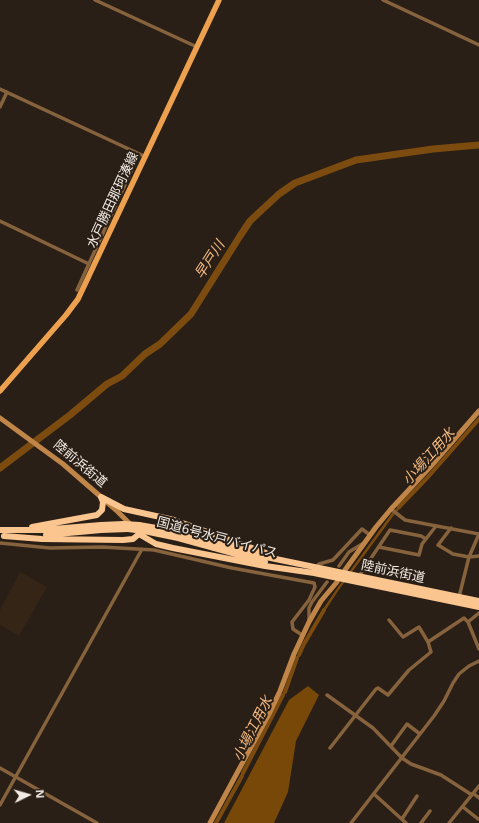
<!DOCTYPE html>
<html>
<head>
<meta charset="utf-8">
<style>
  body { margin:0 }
  #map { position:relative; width:479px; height:823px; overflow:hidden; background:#291f16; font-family:"Noto Sans",sans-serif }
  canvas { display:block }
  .north { position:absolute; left:8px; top:775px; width:40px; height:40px; -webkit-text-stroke:3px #291f16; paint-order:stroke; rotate:85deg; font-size:11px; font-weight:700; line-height:16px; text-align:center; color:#f2ebe5 }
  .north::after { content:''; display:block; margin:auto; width:14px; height:18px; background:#f2ebe5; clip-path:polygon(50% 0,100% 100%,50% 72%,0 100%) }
</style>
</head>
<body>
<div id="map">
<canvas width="479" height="823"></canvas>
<div class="north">N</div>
</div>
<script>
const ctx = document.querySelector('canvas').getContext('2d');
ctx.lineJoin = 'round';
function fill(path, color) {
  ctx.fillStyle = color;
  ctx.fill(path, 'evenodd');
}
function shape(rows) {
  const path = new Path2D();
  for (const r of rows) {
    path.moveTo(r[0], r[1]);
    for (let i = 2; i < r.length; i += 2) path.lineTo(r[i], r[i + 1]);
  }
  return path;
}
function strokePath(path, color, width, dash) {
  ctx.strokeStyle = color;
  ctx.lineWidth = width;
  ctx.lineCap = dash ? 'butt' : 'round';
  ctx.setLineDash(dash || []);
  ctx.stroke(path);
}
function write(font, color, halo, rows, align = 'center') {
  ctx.font = font + ' "Noto Sans","Noto Sans JP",sans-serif';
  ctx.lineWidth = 4;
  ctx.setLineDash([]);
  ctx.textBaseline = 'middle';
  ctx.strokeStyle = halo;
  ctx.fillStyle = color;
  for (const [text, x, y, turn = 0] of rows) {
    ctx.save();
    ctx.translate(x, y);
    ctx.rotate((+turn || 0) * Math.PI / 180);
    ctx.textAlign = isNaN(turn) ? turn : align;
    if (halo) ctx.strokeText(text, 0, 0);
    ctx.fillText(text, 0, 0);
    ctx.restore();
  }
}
fill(shape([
  [20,572,47,587,19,636,0,625,0,610]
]), '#342517');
fill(shape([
  [308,686,319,695,296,741,288,792,274,823,224,823,289,700]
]), '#784809');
fill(shape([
  [402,503,404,504,394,515,338,591,323,614,321,612,336,590,392,513]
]), '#7c4b0f');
strokePath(shape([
  [399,507,428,477,479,419],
  [299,655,304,644,324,610],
  [285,692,297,658],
  [243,773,283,695],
  [216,823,242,776]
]), '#7c4b0f', 4);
strokePath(shape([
  [0,468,70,415,107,384,122,376,145,354,160,344,191,314,240,236,250,221,279,194,295,183,356,160,433,149,479,145]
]), '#7c4b0f', 7);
strokePath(shape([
  [95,0,197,47],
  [383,0,479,45],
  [0,89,146,157],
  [0,107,7,92],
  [0,221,89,264],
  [77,290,139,154],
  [391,509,405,520,479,534],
  [451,528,438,545,453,554,469,557,479,556],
  [0,543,50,548,102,547,154,550,232,568,314,583,315,587,309,600,292,622,293,629,302,635],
  [379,547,419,555,422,544,436,526],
  [339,566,349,552,362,544],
  [316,567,319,564,333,560,362,529,370,535],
  [359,576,390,530,421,536,426,539],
  [459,597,469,557,479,534],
  [309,620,309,608,312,602,327,582],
  [468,622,479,613],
  [428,642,464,618,468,622,479,649],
  [327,695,373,728,402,758,411,764,441,775,472,795],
  [391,746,407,724,420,734],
  [330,748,376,689,378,688,388,695,409,670,431,652,428,642,419,627,403,637,389,620],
  [0,768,97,823],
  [473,793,479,798],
  [374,794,406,823],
  [0,805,142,549],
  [463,807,478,819],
  [402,819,417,796],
  [351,823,434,716,444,701,453,683,459,674,469,666,479,661],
  [421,823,430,811],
  [449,823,479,786]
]), '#86623d', 3.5);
strokePath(shape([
  [0,418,63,464,116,510,132,526],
  [345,570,376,527,391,509,432,465,479,411],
  [210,823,270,712,280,691,294,654,309,622,321,601,337,582]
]), '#c08548', 5);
strokePath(shape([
  [0,391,66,315,78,299,219,0]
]), '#eda14f', 5.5);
strokePath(shape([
  [101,497,124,509,174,520,266,553],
  [139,525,180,532,266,557,479,601],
  [32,527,97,515,102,510,103,502,101,497],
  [0,530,41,530,101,525,124,524],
  [144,531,178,538,265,562],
  [46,535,101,530,128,529],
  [4,536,42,539,123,540,133,539,139,534,156,544,173,548,265,566,314,573,479,607]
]), '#fbc58f', 6);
strokePath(shape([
  [124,524,139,525],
  [128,529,144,531]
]), '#fbc58f', 6);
write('13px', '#f2ebe5', '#291f16', [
  ["水戸勝田那珂湊線",113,200,-65],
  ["陸前浜街道",80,464,40],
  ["国道6号水戸バイパス",217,538,15],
  ["陸前浜街道",393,572,12]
]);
write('italic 14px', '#f5ba80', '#291f16', [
  ["早戸川",210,260,-57],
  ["小場江用水",429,457,-48],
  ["小場江用水",253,729,-63]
]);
</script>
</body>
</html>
